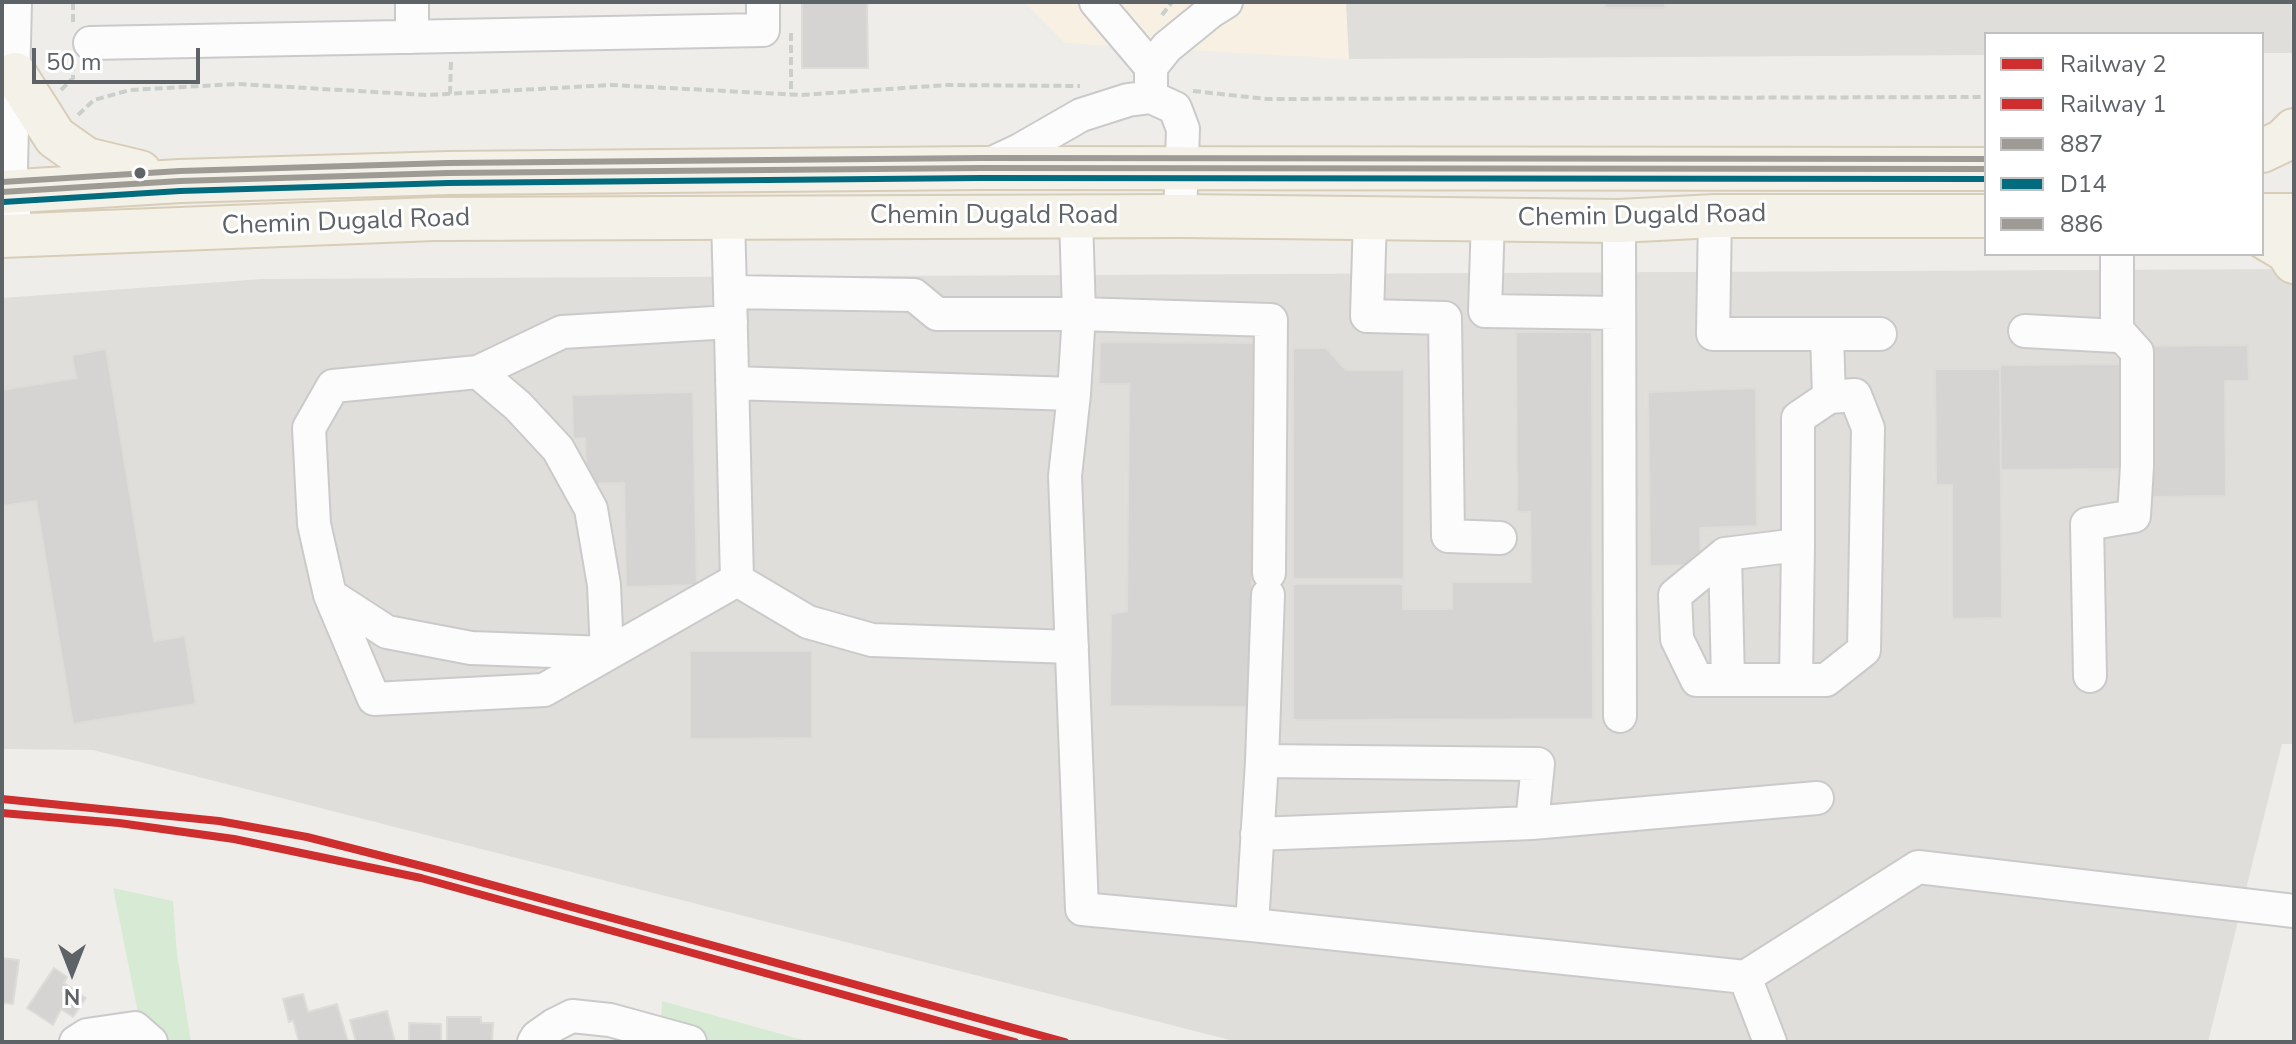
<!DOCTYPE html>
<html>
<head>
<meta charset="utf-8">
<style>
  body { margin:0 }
  #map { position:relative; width:2296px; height:1044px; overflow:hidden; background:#efede9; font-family:"Nunito Sans",sans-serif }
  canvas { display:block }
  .frame { position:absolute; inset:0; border:4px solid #5e6368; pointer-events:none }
  .legend { position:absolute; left:1984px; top:32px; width:280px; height:224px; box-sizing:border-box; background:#fff; border:2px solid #bfc1c3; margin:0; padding:10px 14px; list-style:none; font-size:24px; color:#5e6368 }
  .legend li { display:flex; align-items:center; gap:16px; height:40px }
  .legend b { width:40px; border:2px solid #bfc1c3 }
  .north { position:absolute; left:32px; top:932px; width:80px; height:80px; -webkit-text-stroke:6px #fff; paint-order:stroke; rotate:180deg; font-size:22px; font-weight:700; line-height:32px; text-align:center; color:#5e6368 }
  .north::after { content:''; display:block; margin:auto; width:28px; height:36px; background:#5e6368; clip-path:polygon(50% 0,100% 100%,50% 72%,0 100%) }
  .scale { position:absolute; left:32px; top:48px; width:168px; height:36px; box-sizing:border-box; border:4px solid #5e6368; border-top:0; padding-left:10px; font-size:24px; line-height:28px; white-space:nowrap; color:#5e6368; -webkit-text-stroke:6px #fff; paint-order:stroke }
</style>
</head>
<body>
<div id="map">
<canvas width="2296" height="1044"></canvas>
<div class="frame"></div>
<ul class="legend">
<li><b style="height:10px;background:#cf2e2f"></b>Railway 2</li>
<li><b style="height:10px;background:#cf2e2f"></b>Railway 1</li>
<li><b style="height:10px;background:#9e9b95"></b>887</li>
<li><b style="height:10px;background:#026c7e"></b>D14</li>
<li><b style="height:10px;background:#9e9b95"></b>886</li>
</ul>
<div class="north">N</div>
<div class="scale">50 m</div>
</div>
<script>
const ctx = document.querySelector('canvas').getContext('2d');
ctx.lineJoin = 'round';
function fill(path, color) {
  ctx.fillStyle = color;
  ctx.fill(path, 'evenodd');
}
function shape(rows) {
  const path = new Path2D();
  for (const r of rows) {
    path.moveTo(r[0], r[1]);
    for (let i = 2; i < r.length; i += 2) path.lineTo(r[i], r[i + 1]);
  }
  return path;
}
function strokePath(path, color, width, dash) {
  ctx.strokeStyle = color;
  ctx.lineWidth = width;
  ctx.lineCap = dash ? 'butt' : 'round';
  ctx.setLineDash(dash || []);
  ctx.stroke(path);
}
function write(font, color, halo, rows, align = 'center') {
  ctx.font = font + ' "Nunito Sans",sans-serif';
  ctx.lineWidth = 6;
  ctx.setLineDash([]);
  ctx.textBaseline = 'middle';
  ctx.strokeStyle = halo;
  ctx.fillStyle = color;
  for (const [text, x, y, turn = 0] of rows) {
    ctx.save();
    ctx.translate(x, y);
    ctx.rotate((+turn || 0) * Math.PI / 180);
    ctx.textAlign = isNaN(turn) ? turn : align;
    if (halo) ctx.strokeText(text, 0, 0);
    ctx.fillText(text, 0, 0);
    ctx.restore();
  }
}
fill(shape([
  [1024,2,1346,2,1349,59,1065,43]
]), '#f8f1e3');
fill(shape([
  [1346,2,2291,2,2292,53,2262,53,2262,34,1986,34,1986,55,1349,59],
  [2294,269,2294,744,2282,744,2208,1042,1238,1042,93,750,2,749,2,298,262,279]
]), '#e0deda');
fill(shape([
  [113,888,173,901,177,954,191,1042,163,1042,139,1018],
  [662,1001,810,1042,660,1042]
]), '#d7ebd4');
const building = shape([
  [802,2,867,2,868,68,802,68,802,2],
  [1605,2,1665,2,1665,8,1605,8,1605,2],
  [1516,332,1592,332,1593,719,1293,720,1293,584,1403,584,1403,609,1452,609,1452,582,1531,582,1530,512,1517,512,1516,332],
  [1100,342,1254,343,1251,707,1110,706,1111,614,1127,611,1129,384,1099,384,1100,342],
  [2248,345,2249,381,2225,381,2226,496,2145,497,2144,346,2248,345],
  [1293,348,1326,348,1346,370,1404,370,1404,579,1293,579,1293,348],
  [106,349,154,641,185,636,196,704,73,724,36,501,2,506,2,390,76,378,72,355,106,349],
  [2123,364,2124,469,2001,470,2000,365,2123,364],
  [1935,369,2000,369,2002,618,1952,619,1952,485,1936,485,1935,369],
  [1756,388,1757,526,1700,528,1701,565,1650,566,1648,392,1756,388],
  [693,392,697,585,626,587,624,483,586,484,585,438,573,439,572,395,693,392],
  [690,651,812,651,812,738,690,739,690,651],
  [2,958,19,960,13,1004,2,1003,2,958],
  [54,968,67,977,64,983,86,998,73,1017,61,1009,53,1025,27,1008,54,968],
  [303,994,308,1012,337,1004,348,1042,299,1042,293,1020,289,1022,283,999,303,994],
  [387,1011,395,1042,356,1042,350,1020,387,1011],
  [447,1017,481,1017,481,1023,493,1023,492,1042,447,1042,447,1017],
  [409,1023,441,1024,441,1042,409,1042,409,1023]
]);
fill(building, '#d5d4d2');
strokePath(building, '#dedcd8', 2);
const minor = shape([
  [412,2,412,37],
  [1096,2,1151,67,1151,97],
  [90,43,763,30,763,2],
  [1151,67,1167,47,1210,12,1226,2],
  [986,166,1020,150,1081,115,1128,100,1151,97,1175,108,1183,129,1180,216],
  [14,212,11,168,15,2],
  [1715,216,1713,334,1880,334],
  [1370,217,1367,316,1445,318,1448,536,1500,538],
  [728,218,730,292,914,295,937,314,1079,314,1076,217],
  [1488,218,1485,311,1619,313],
  [1619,221,1620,716],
  [730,292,737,580,808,622,872,640,1072,647],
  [2025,331,2117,336,2117,254],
  [478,372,518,406,558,449,591,509,604,585,607,653,471,648,387,632,330,595,314,524,309,428,333,386,478,372,562,332,731,322],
  [732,383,1074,394],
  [1798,545,1798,418,1829,397],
  [1725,554,1728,680],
  [330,595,374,699,544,690,737,580],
  [1268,595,1262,761,1252,925,1082,909,1065,476,1074,394,1079,314,1271,320,1269,573],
  [2090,676,2087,524,2134,516,2137,466,2137,352,2117,330],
  [1796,680,1798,545,1725,554,1675,595,1677,639,1697,680,1826,680,1864,650,1868,428,1855,395,1829,397,1827,334],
  [1262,761,1538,764,1532,823,1817,798],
  [1257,834,1532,823],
  [1252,925,1745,977,1770,1042],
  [1745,977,1918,867,2294,911],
  [76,1042,87,1035,135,1028,151,1042],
  [534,1042,537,1037,554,1025,572,1016,610,1020,690,1042]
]);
const major = shape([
  [15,74,55,137,86,159,140,172],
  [2262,151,2283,141,2294,130],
  [2,192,180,181,448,173,981,168,1986,169],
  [2262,215,2294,215],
  [2,236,434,219,1180,216,1619,221,1715,216,1986,216],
  [2262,236,2287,251,2294,262]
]);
strokePath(minor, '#cacaca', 36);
strokePath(major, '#d8cdb6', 46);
strokePath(shape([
  [73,2,73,23],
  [1162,15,1172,2],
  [791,33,791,94],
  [61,90,73,78,73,64],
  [1193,91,1267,99,1986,97],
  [450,94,451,60],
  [78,115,94,100,130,90,237,84,427,95,611,85,801,95,947,85,1080,86]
]), '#cacfcb', 4, [8, 4]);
strokePath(minor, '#fdfcfc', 32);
strokePath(major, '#f4f1e9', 42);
strokePath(shape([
  [2,192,180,181,448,173,981,168,1986,169]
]), '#9e9b95', 6);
strokePath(shape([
  [3,202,180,191,448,183,981,178,1986,179]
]), '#026c7e', 6);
strokePath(shape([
  [2,182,180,171,448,163,981,158,1986,159]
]), '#9e9b95', 6);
strokePath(shape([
  [2,799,219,821,307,837,437,870,1065,1042]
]), '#cf2e2f', 8);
strokePath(shape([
  [2,813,119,823,234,839,421,878,1015,1042]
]), '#cf2e2f', 8);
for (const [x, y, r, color] of [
  [140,173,7,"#5e6368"]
]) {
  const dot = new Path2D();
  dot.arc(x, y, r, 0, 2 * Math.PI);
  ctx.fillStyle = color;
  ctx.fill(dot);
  strokePath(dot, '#fff', 3);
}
write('26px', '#5e6368', '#fff', [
  ["Chemin Dugald Road",994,217],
  ["Chemin Dugald Road",1642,217,-1],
  ["Chemin Dugald Road",346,223,-2]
]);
</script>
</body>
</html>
